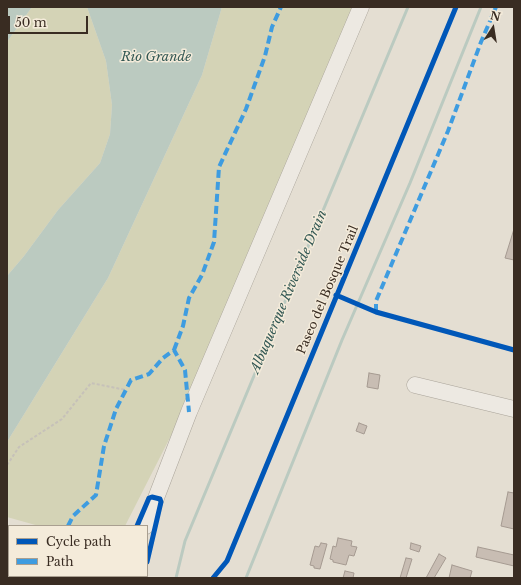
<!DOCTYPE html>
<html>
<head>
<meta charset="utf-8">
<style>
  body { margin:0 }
  #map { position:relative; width:521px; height:585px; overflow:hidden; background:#e4ded2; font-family:"Libre Baskerville",serif }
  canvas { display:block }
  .frame { position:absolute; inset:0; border:8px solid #392c22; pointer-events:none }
  .legend { position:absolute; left:8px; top:525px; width:140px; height:52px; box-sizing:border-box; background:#f4ebda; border:1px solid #a99f90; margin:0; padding:5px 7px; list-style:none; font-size:12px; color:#392c22 }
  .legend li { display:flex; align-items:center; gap:8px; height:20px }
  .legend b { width:20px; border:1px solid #a99f90 }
  .north { position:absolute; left:473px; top:8px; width:40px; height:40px; -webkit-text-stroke:3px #f4ebda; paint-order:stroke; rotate:12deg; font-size:11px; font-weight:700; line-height:16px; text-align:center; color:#392c22 }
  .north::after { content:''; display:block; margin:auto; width:14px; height:18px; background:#392c22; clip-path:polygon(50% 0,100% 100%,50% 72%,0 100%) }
  .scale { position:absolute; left:8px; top:16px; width:80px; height:18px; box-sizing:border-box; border:2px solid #392c22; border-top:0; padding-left:5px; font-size:12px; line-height:14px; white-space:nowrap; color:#392c22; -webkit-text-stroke:3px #f4ebda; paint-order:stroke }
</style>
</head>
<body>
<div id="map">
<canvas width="521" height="585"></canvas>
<div class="frame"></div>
<ul class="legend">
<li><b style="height:5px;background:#0057b8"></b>Cycle path</li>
<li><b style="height:5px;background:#3e9ce0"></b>Path</li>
</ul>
<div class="north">N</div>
<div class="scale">50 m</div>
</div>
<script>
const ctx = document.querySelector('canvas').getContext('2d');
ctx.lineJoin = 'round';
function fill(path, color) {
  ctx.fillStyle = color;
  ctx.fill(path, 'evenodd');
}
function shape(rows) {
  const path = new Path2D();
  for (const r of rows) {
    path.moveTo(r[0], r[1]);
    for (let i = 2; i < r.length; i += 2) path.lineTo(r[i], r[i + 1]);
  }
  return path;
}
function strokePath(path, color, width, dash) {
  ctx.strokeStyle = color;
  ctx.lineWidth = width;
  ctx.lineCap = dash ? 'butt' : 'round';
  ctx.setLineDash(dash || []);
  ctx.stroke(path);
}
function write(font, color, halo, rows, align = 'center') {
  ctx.font = font + ' "Libre Baskerville",serif';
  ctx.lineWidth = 3;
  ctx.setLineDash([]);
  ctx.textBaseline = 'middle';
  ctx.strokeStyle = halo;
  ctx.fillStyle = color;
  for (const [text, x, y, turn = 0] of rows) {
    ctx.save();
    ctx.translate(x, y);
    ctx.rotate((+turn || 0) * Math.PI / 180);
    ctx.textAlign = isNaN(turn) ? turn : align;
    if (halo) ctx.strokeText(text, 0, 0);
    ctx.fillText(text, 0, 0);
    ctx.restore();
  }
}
fill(shape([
  [32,7,87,7,106,61,112,105,110,134,100,163,58,210,24,256,7,276,7,42],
  [222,7,358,7,184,410,125,526,39,526,7,517,7,442,108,278,202,75]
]), '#d4d3b6');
fill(shape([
  [7,7,32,7,7,42],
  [87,7,222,7,202,75,108,278,7,442,7,276,24,256,58,210,100,163,110,134,112,105,106,61]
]), '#bbcac0');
strokePath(shape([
  [176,578,185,541,408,7],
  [246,578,342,340,410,183,481,7]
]), '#bbcac0', 3);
const building = shape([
  [514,229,514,260,505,258,514,229],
  [369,373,380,375,378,389,367,387,369,373],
  [359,423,367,426,364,434,356,431,359,423],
  [508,492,514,493,514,529,501,526,508,492],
  [338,538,352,541,351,546,357,547,354,556,349,555,346,565,333,562,333,560,330,559,333,546,336,547,338,538],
  [321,543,327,544,320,569,314,568,314,566,310,565,315,546,319,547,321,543],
  [411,543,421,546,419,552,410,549,411,543],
  [478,547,514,555,514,566,476,557,478,547],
  [439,554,446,558,434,578,426,578,439,554],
  [406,558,412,559,406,578,400,578,406,558],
  [452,565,472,571,470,578,449,578,452,565],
  [345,571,354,573,353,578,343,578,345,571]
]);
fill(building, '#c8bdb3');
strokePath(building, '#a59a91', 1);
const minor = shape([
  [415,385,514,409],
  [146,526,156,498,189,412,361,7],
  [131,578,131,576]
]);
const highway = shape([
  [7,565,9,566],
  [40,576,47,578]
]);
strokePath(minor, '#aaa49a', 17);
strokePath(highway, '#908981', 23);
strokePath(shape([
  [7,465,19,447,62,419,91,383,126,390]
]), '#c6c1b9', 2, [3, 2]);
strokePath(minor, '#ede9e2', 16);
strokePath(highway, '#d7cfc3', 22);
strokePath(shape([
  [376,312,376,301,448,131,481,42,496,7],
  [174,350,183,326,189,298,202,275,214,242,219,167,246,109,265,56,272,27,281,7],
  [68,526,73,516,96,495,104,446,116,409,131,380,149,374,163,358,174,350,185,370,189,412],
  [54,578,55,576]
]), '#3e9ce0', 4, [8, 4]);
strokePath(shape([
  [336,295,376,312,514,350],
  [137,526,149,498,152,497,160,499,161,502,147,562],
  [213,578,227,561,456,7]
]), '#0057b8', 5);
write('12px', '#392c22', '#f4ebda', [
  ["Paseo del Bosque Trail",328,290,-67]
]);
write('italic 13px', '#335854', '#f4ebda', [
  ["Rio Grande",156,57],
  ["Albuquerque Riverside Drain",289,292,-67]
]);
</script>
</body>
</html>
